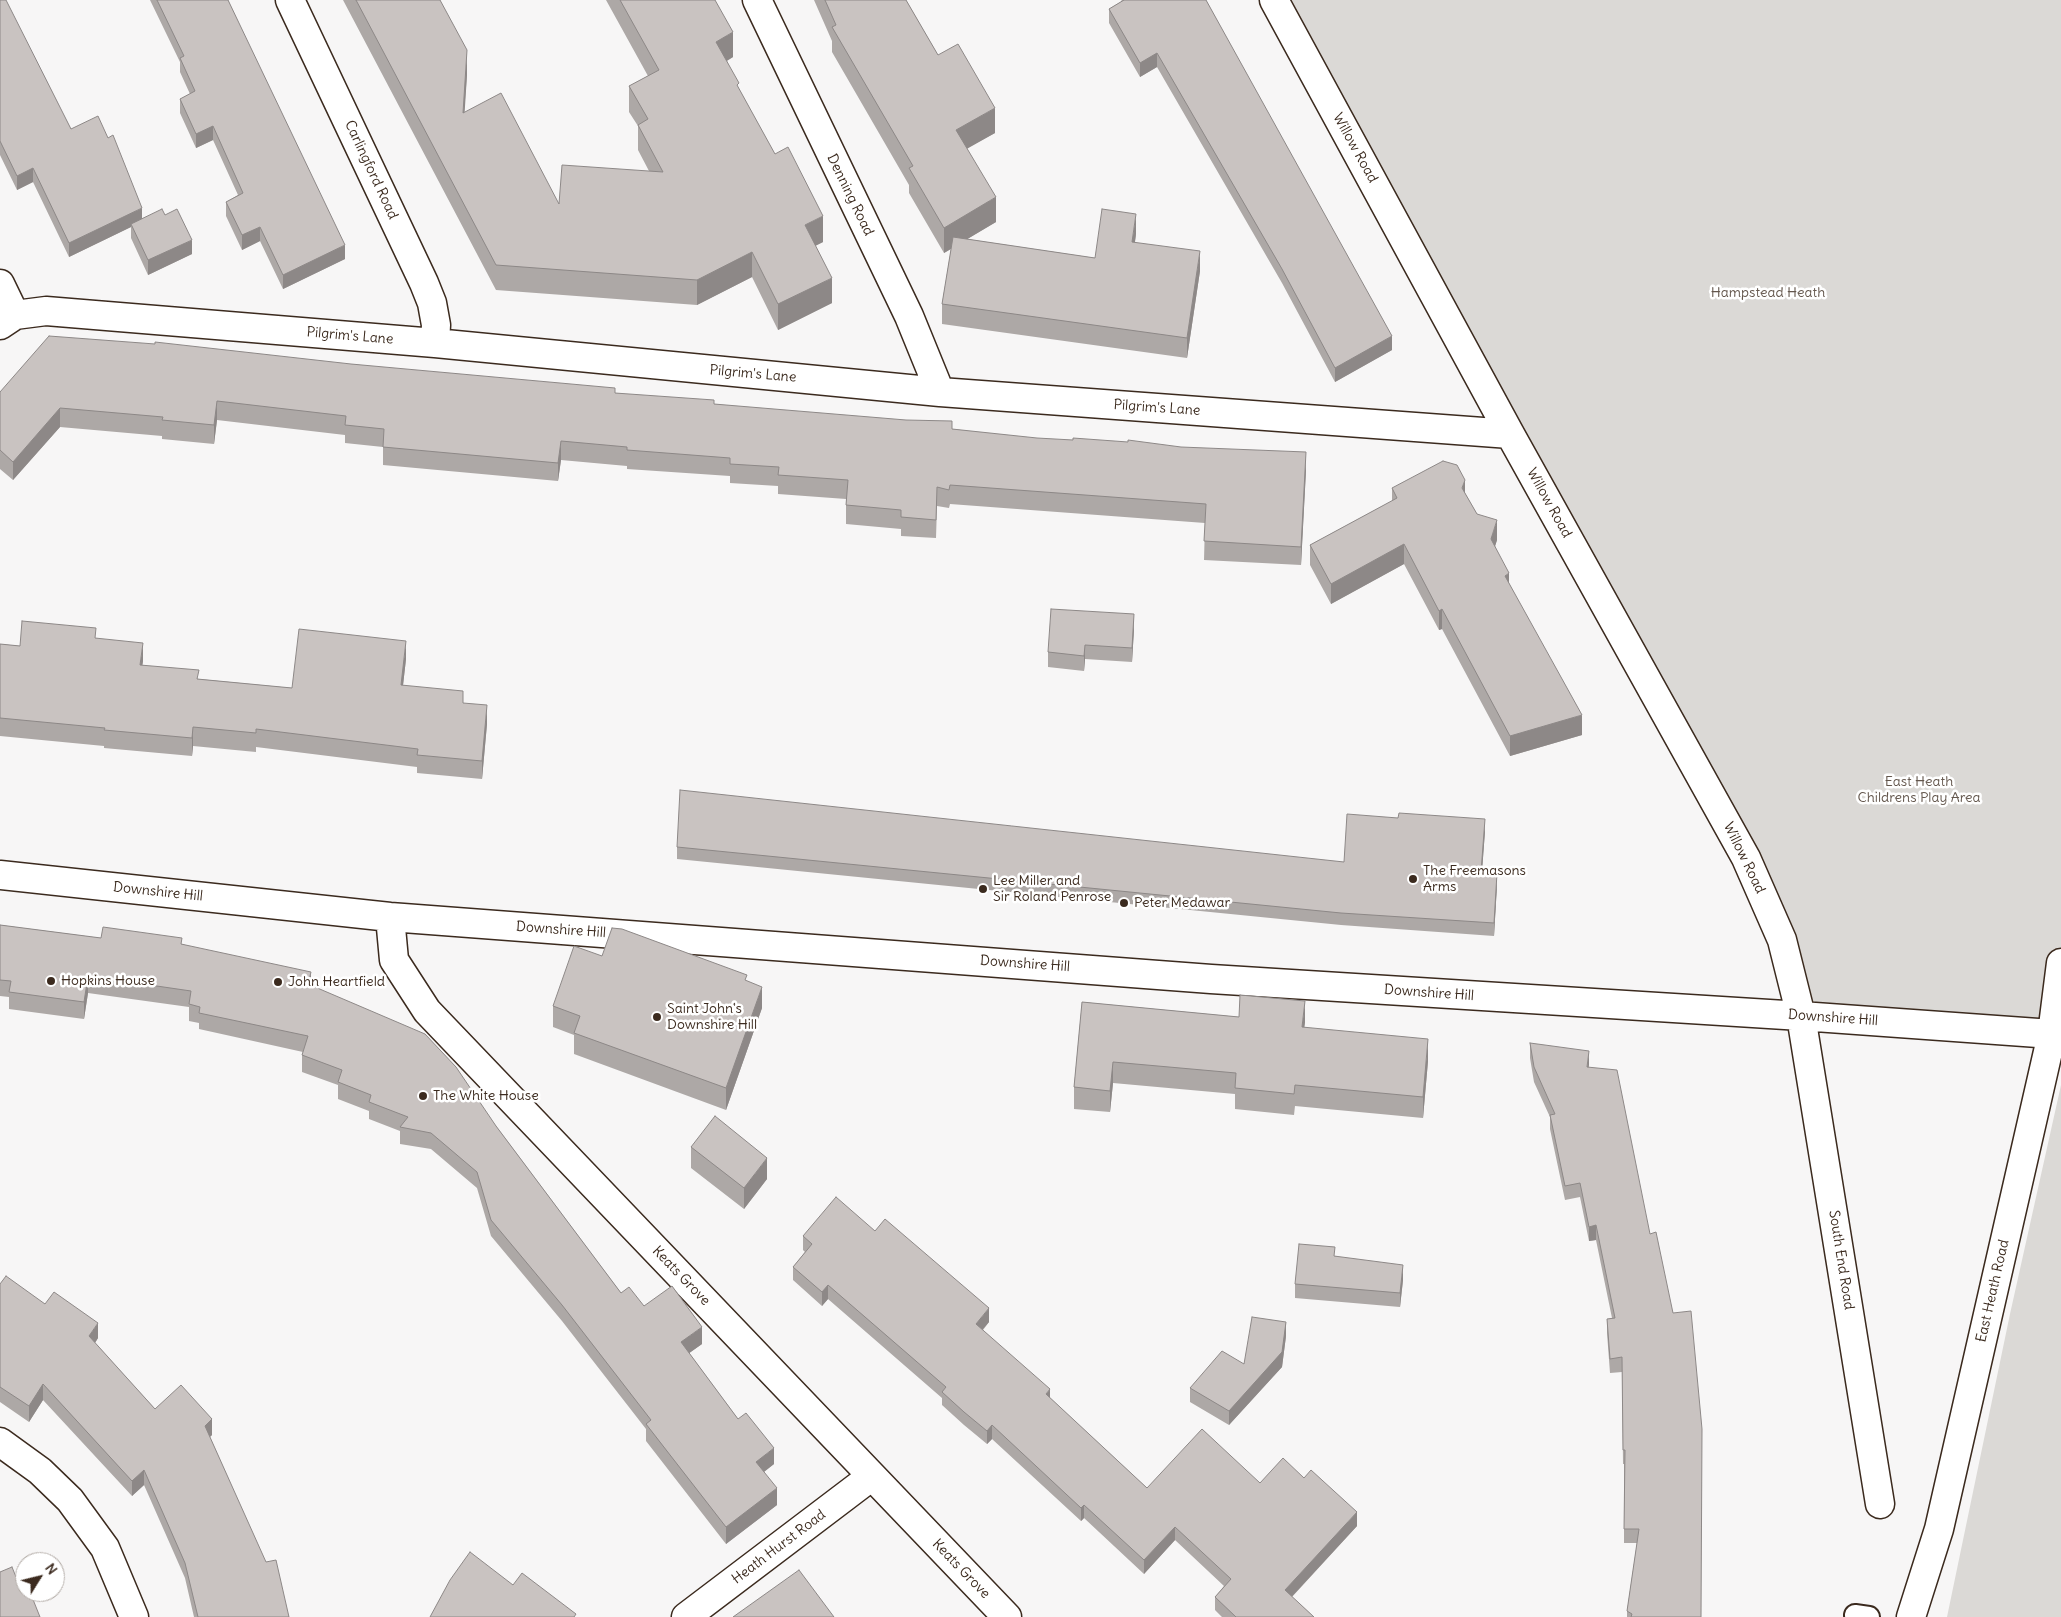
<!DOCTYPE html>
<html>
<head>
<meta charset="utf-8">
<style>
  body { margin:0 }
  #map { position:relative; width:2061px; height:1617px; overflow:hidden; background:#f7f6f6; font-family:Delius,sans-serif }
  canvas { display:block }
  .north { position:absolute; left:15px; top:1552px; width:50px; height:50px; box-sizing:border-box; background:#fff; border:1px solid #b1aaa5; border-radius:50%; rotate:54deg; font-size:14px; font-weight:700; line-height:20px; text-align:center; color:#3b2a1e }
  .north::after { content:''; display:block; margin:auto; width:18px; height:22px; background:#3b2a1e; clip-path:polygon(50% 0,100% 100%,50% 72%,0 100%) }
</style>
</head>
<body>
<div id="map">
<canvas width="2061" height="1617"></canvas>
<div class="north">N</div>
</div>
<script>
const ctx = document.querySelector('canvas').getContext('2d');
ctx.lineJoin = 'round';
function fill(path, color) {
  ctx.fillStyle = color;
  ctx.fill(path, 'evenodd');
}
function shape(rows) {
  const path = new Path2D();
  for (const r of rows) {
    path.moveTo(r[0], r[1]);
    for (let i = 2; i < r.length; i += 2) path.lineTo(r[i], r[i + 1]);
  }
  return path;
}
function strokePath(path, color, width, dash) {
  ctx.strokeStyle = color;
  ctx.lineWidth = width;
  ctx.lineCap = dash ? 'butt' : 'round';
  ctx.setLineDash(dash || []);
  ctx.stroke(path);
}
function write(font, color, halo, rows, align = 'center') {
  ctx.font = font + ' Delius,sans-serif';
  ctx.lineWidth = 5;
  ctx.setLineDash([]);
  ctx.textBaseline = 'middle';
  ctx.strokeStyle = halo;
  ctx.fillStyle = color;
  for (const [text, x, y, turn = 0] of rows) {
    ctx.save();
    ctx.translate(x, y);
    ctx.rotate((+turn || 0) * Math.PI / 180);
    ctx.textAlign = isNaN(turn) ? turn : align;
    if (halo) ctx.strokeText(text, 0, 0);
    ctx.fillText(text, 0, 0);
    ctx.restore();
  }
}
fill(shape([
  [1274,0,2061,0,2061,1045,1801,1016,1782,940],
  [2061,1085,2061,1617,1947,1617,2010,1314]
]), '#dbd9d6');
const service = shape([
  [1855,1615,1869,1617]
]);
const minor = shape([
  [290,0,424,283,432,303,436,325,435,343],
  [757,0,909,316,940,392],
  [1274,0,1510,434,1746,858,1782,940,1801,1016,1880,1504],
  [0,284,15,315],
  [0,325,15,315,46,311,435,343,940,392,1510,434],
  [0,875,390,917,1211,979,1801,1016,2052,1034],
  [390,917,394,960,427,1011,1007,1617],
  [0,1442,40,1471,70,1500,105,1548,134,1617],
  [686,1617,872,1476]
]);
const tertiary = shape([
  [1911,1617,1939,1529,2052,1034,2061,963]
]);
strokePath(service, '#3b2a1e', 24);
strokePath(minor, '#3b2a1e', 31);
strokePath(tertiary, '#3b2a1e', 31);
strokePath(service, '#fff', 20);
strokePath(minor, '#fff', 28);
strokePath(tertiary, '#fff', 28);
fill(shape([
  [0,0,71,129,142,219,165,215,192,254,148,275,131,238,131,227,69,257,33,182,17,190,0,155],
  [150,0,228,0,345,259,283,289,260,241,242,250,226,216,226,202,238,195,213,140,196,148,180,113,180,99,190,94,180,72,180,62],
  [343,0,440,0,467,75,464,112,559,204,649,171,638,150,638,126,629,112,629,86,648,76,606,0,715,0,733,57,727,61,739,89,823,242,815,246,832,303,778,330,752,277,697,305,496,290],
  [814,0,906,0,938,55,995,133,967,148,996,222,967,239,1095,258,1136,234,1135,242,1200,271,1187,358,942,324,942,304,951,249,944,253,909,193,909,185,832,52,832,41],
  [1121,0,1206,0,1392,350,1335,382,1282,283,1157,67,1140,77,1109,23,1109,9,1122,1],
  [351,364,615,393,714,404,952,429,1306,470,1301,565,1204,560,1205,523,950,504,949,508,937,506,936,538,901,536,901,529,846,524,846,499,778,494,778,486,730,483,730,476,627,469,627,466,561,460,558,481,383,465,383,447,345,443,345,435,217,420,214,444,162,439,162,436,60,427,13,480,0,469,0,392],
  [1392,488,1465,493,1477,514,1497,540,1495,546,1509,583,1582,735,1510,756,1442,629,1439,630,1404,564,1331,604,1310,565,1310,545,1392,501],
  [1134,629,1132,662,1085,659,1084,671,1048,667,1048,652],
  [96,638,143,661,142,665,199,679,292,688,406,659,403,685,463,703,487,724,482,779,417,773,417,767,256,747,256,752,193,746,192,756,104,748,104,746,0,736,0,644,20,646],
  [1485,831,1482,872,1497,885,1494,936,1341,925,677,859,677,847,1344,862],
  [0,925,101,938,182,944,311,985,496,1126,621,1293,644,1306,702,1344,689,1353,738,1419,774,1464,764,1472,777,1505,726,1544,646,1441,646,1429,562,1321,491,1236,477,1188,431,1149,400,1144,400,1131,369,1119,369,1111,338,1099,338,1085,302,1072,302,1055,303,1052,199,1029,199,1023,189,1021,189,1007,88,993,84,1019,9,1009,9,997,0,996],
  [602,956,747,981,762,1008,726,1110,574,1054,574,1035,553,1027,553,1006],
  [1082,1002,1239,1017,1305,1022,1304,1027,1428,1061,1423,1118,1295,1106,1294,1115,1235,1109,1235,1094,1113,1083,1110,1112,1074,1109,1074,1087],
  [1530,1043,1589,1067,1701,1617,1627,1617,1627,1611,1637,1543,1624,1543,1624,1464,1623,1464,1622,1372,1610,1373,1607,1333,1607,1319,1612,1318,1596,1240,1589,1241,1580,1197,1565,1200,1550,1129,1550,1117,1534,1082,1530,1058],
  [691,1147,767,1179,744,1209,691,1168],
  [875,1231,989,1322,983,1330,1050,1398,1147,1488,1260,1483,1357,1526,1292,1597,1314,1617,1222,1617,1215,1610,1215,1597,1224,1586,1175,1540,1144,1574,1084,1518,1081,1521,992,1439,987,1444,964,1425,942,1405,942,1398,828,1299,822,1306,793,1280,793,1267,805,1252,803,1250,803,1236],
  [1335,1256,1403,1280,1400,1307,1295,1298,1295,1284],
  [0,1284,45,1304,98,1338,95,1343,155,1409,212,1435,210,1437,289,1617,194,1617,185,1578,144,1485,132,1496,43,1400,29,1422,0,1402],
  [1286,1336,1282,1367,1229,1425,1190,1402,1190,1388,1244,1364]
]), '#ada8a6');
fill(shape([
  [733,32,733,57,716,67,716,42],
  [467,50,467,75,463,138,463,113],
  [1157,53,1157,67,1140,77,1140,63],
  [995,108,995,133,956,155,956,130],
  [213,126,213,140,196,148,196,134],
  [33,168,33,182,17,190,17,176],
  [996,197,996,222,944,253,944,228],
  [142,208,142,222,131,224,131,227,69,257,69,243],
  [1136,214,1136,234,1132,262,1132,242],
  [823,216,823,242,805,251,805,225],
  [260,227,260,241,242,250,242,235],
  [192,240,192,254,148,275,148,260],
  [345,245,345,259,283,289,283,275],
  [1200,251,1200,271,1187,358,1187,338],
  [752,252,752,277,697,305,697,280],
  [832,278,832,303,778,330,778,304],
  [1392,336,1392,350,1335,382,1335,368],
  [217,401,217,420,214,444,214,425],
  [60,408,60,427,13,480,13,462],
  [561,441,561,460,558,481,558,463],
  [1306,452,1306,470,1301,565,1301,547],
  [1465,480,1465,500,1462,488],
  [1497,520,1497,540,1491,559,1491,539],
  [1404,544,1404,564,1331,604,1331,584],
  [1509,573,1509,593,1505,576],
  [1442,609,1442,629,1439,630,1439,611],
  [1134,614,1134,629,1132,662,1132,648],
  [406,641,406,659,401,703,401,685],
  [143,643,143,661,140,683,140,665],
  [1085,645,1085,659,1084,671,1084,656],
  [487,705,487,724,482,779,482,761],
  [1582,715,1582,735,1510,756,1510,736],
  [193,727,193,746,192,756,192,738],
  [1485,819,1485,831,1481,884,1481,872],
  [1497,873,1497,885,1494,936,1494,923],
  [311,972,311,988,308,984],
  [88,976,88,993,84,1019,84,1002],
  [762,987,762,1008,726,1110,726,1088],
  [1305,1001,1305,1022,1302,1048,1302,1027],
  [1428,1039,1428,1061,1423,1118,1423,1097],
  [1589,1051,1589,1065,1587,1081,1587,1067],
  [1113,1062,1113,1083,1110,1112,1110,1091],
  [767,1158,767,1179,744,1209,744,1188],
  [1596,1225,1596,1240,1589,1241,1589,1227],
  [1403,1265,1403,1280,1400,1307,1400,1293],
  [828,1285,828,1299,822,1306,822,1292],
  [989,1308,989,1322,976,1337,976,1324],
  [1286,1322,1286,1336,1282,1367,1229,1425,1229,1411],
  [98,1323,98,1338,89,1352,89,1336],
  [702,1327,702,1344,681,1359,681,1342],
  [43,1384,43,1400,29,1422,29,1406],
  [1050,1389,1050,1403,1046,1394],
  [212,1419,212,1435,205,1441,205,1426],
  [992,1425,992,1439,987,1444,987,1431],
  [774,1448,774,1464,756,1478,756,1462],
  [144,1470,144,1485,132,1496,132,1481],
  [777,1488,777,1505,726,1544,726,1527],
  [1084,1505,1084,1518,1081,1521,1081,1508],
  [1357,1512,1357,1526,1285,1604,1285,1590],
  [1175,1527,1175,1540,1144,1574,1144,1560]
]), '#8d8887');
const building = shape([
  [0,0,6,0,71,129,98,116,108,138,113,135,142,208,69,243,33,168,17,176,0,141,0,0],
  [157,0,228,0,345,245,283,275,260,227,242,235,226,202,243,193,213,126,196,134,180,99,195,91,180,58,184,56,157,0],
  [356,0,440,0,467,50,463,113,501,93,559,204,562,165,663,172,638,125,648,119,629,86,659,70,620,0,715,0,733,32,716,42,739,83,737,85,775,154,788,147,823,216,805,225,832,278,778,304,752,252,697,280,496,265,356,0],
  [825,0,906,0,938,55,958,44,995,108,956,130,996,197,944,228,909,168,913,166,832,27,836,25,825,0],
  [1124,0,1206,0,1392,336,1335,368,1282,269,1157,53,1140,63,1109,9,1124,0],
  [162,209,165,215,177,209,192,240,148,260,131,224,162,209],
  [1102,209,1136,214,1132,242,1200,251,1187,338,942,304,953,237,1095,258,1102,209],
  [49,336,155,344,155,342,351,364,615,388,615,393,714,400,714,404,906,420,952,421,952,429,1037,438,1073,440,1073,438,1128,442,1128,440,1181,447,1306,452,1301,547,1204,541,1206,504,950,485,949,490,937,487,936,520,901,517,901,510,846,505,848,480,778,475,779,467,730,464,730,458,627,450,627,447,561,441,558,463,383,447,384,429,345,425,346,416,217,401,214,425,162,420,163,417,60,408,13,462,0,450,0,392,49,336],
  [1443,461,1457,465,1465,480,1462,488,1477,514,1497,520,1491,539,1509,573,1505,576,1582,715,1510,736,1442,609,1439,611,1404,544,1331,584,1310,545,1397,498,1392,488,1443,461],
  [1051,609,1134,614,1132,648,1085,645,1084,656,1048,652,1051,609],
  [22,621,96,628,95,638,143,643,140,665,199,670,197,679,292,688,299,629,406,641,401,685,463,691,463,703,487,705,482,761,417,755,418,749,256,729,256,733,193,727,192,738,104,730,105,728,0,718,0,644,20,646,22,621],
  [680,790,1344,862,1347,814,1398,818,1399,813,1485,819,1481,872,1497,873,1494,923,1341,913,677,847,680,790],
  [0,925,101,938,103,927,182,938,181,944,311,972,308,984,425,1034,456,1067,496,1126,621,1293,629,1287,644,1306,672,1286,702,1327,681,1342,738,1419,746,1413,774,1448,756,1462,777,1488,726,1527,646,1424,651,1420,562,1305,491,1220,477,1172,431,1133,400,1127,408,1117,369,1102,371,1095,338,1082,342,1070,302,1055,308,1036,199,1013,200,1007,189,1004,191,991,88,976,84,1002,9,992,11,981,0,980,0,925],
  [612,928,622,929,747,975,745,980,762,987,726,1088,574,1033,580,1016,553,1006,574,946,602,956,612,928],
  [1240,995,1305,1001,1302,1027,1428,1039,1423,1097,1295,1085,1294,1094,1235,1088,1236,1073,1113,1062,1110,1091,1074,1087,1082,1002,1239,1017,1240,995],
  [1530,1043,1589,1051,1587,1067,1617,1070,1650,1234,1656,1232,1673,1313,1691,1311,1702,1429,1701,1617,1631,1617,1632,1614,1627,1611,1639,1529,1624,1529,1625,1450,1623,1450,1622,1357,1610,1359,1607,1319,1615,1318,1596,1225,1589,1227,1580,1183,1565,1186,1550,1115,1555,1114,1534,1067,1530,1043],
  [715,1116,767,1158,744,1188,691,1147,715,1116],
  [836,1197,875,1231,885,1219,989,1308,976,1324,1050,1389,1046,1394,1147,1488,1202,1429,1260,1483,1283,1458,1304,1478,1311,1470,1357,1512,1285,1590,1314,1617,1236,1617,1215,1597,1231,1579,1175,1527,1144,1560,1084,1505,1081,1508,992,1425,987,1431,964,1412,942,1392,946,1387,828,1285,822,1292,793,1267,812,1244,803,1236,836,1197],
  [1299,1244,1335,1247,1334,1256,1403,1265,1400,1293,1295,1284,1299,1244],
  [6,1276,45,1304,54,1292,98,1323,89,1336,155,1409,181,1385,212,1419,205,1426,266,1562,276,1560,289,1617,198,1617,185,1563,144,1470,132,1481,43,1384,29,1406,0,1387,0,1284,6,1276],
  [1252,1317,1286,1322,1282,1352,1229,1411,1190,1388,1222,1351,1244,1364,1252,1317],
  [470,1552,513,1585,522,1573,576,1614,574,1617,430,1617,450,1580,470,1552],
  [12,1567,16,1577,23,1575,25,1580,25,1592,30,1592,40,1617,0,1617,0,1572,12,1567],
  [799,1570,834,1617,733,1617,799,1570]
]);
fill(building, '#c9c3c1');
strokePath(building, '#8d8887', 1);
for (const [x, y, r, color] of [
  [1413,879,5,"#3b2a1e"],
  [983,889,5,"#3b2a1e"],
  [1124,903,5,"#3b2a1e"],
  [51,981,5,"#3b2a1e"],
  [278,982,5,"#3b2a1e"],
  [657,1017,5,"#3b2a1e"],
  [423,1096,5,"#3b2a1e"]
]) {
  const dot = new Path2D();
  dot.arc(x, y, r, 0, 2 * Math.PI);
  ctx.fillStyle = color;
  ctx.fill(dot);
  strokePath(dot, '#fff', 2);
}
write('14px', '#3b2a1e', '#fff', [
  ["Willow Road",1355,148,61],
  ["Carlingford Road",371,170,65],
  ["Denning Road",850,195,64],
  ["Pilgrim's Lane",350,336,5],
  ["Pilgrim's Lane",753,374,5],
  ["Pilgrim's Lane",1157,408,4],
  ["Willow Road",1549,503,61],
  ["Willow Road",1744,858,64],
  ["Downshire Hill",158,892,6],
  ["Downshire Hill",561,930,4],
  ["Downshire Hill",1025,964,4],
  ["Downshire Hill",1429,993,4],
  ["Downshire Hill",1833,1018,4],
  ["South End Road",1841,1260,81],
  ["Keats Grove",681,1276,46],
  ["East Heath Road",1993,1291,-77],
  ["Heath Hurst Road",779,1547,-37],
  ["Keats Grove",961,1569,46]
]);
write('14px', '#63564c', '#fff', [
  ["Hampstead Heath",1768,293],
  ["East Heath",1919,782],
  ["Childrens Play Area",1919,798]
]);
write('14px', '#3b2a1e', '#fff', [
  ["The Freemasons",1423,871],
  ["Arms",1423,887],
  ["Lee Miller and",993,881],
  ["Sir Roland Penrose",993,897],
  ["Peter Medawar",1134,903],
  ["Hopkins House",61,981],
  ["John Heartfield",288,982],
  ["Saint John's",667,1009],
  ["Downshire Hill",667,1025],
  ["The White House",433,1096]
], 'left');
</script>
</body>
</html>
